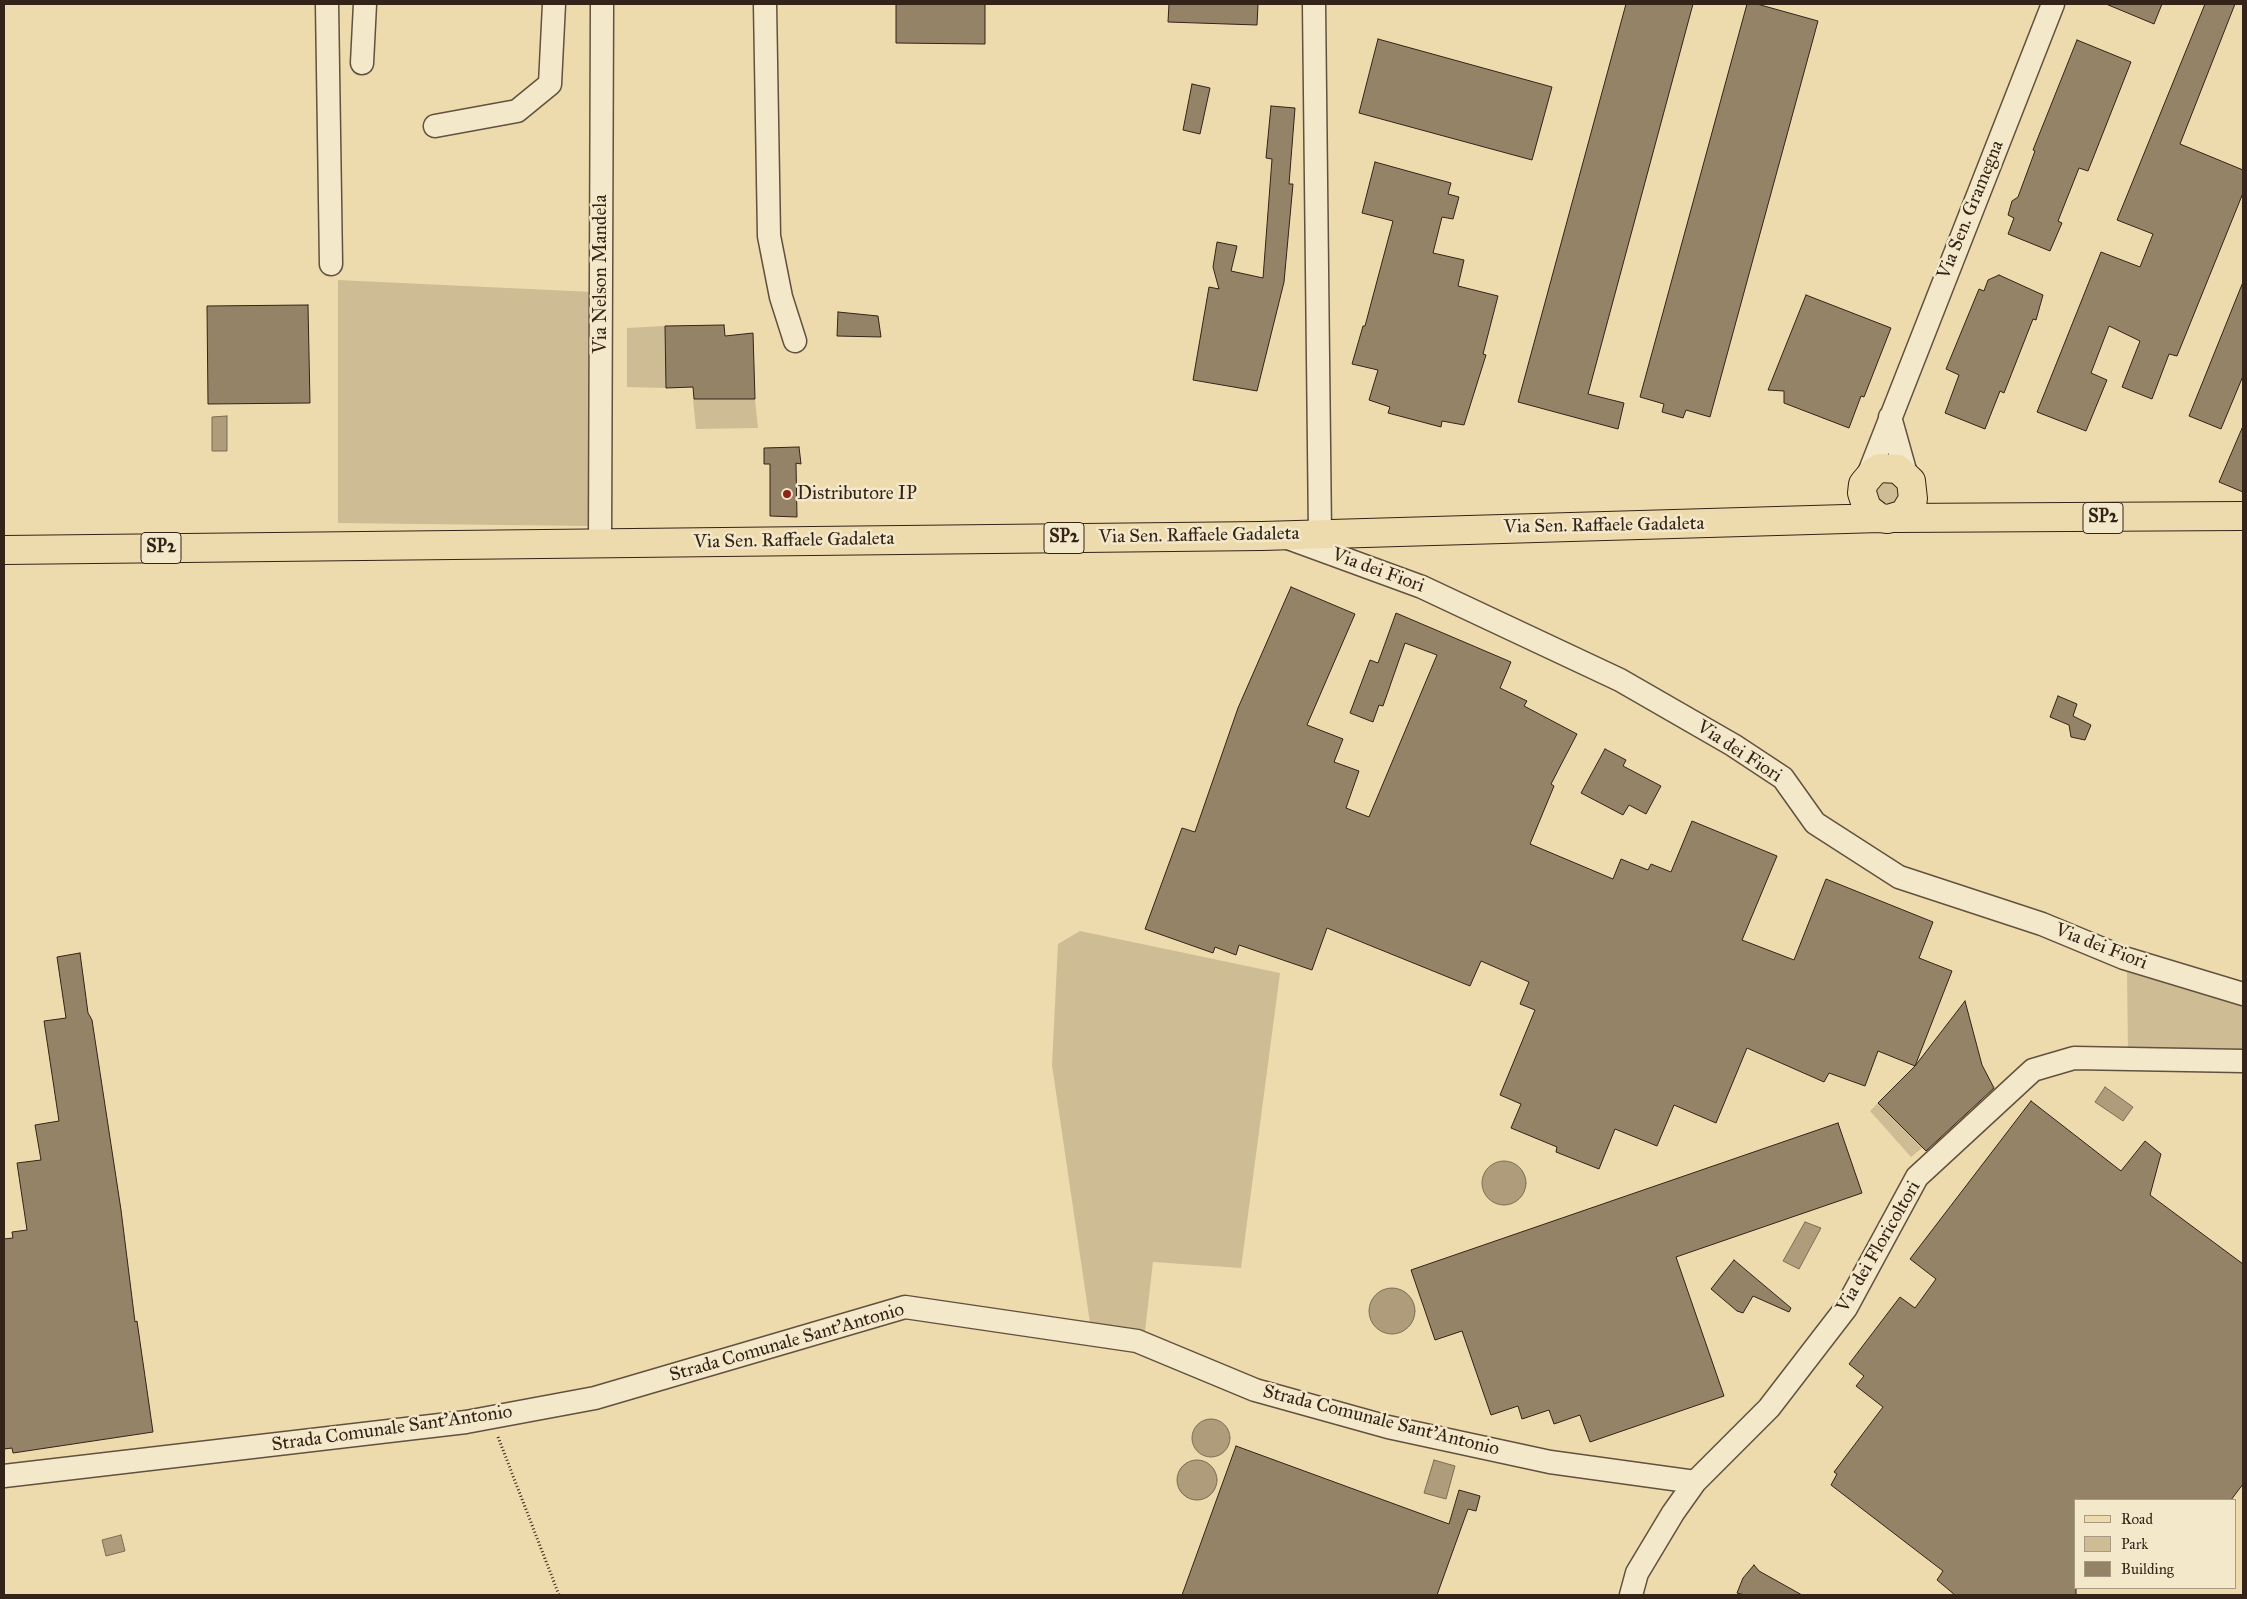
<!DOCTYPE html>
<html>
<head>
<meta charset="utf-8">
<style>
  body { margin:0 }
  #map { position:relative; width:2247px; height:1599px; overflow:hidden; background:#eddbae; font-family:"IM FELL Great Primer",serif }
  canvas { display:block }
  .frame { position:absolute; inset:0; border:5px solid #342318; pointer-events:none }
  .legend { position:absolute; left:2074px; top:1499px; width:162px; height:90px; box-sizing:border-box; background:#f3e8ca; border:1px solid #a79983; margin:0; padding:6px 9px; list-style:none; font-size:15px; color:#342318 }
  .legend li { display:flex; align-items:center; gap:10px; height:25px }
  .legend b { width:25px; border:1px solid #a79983 }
</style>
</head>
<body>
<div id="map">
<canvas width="2247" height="1599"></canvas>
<div class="frame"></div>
<ul class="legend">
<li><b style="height:6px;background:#eddbae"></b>Road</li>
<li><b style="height:14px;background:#cebc94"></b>Park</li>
<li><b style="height:14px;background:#948366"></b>Building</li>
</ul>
</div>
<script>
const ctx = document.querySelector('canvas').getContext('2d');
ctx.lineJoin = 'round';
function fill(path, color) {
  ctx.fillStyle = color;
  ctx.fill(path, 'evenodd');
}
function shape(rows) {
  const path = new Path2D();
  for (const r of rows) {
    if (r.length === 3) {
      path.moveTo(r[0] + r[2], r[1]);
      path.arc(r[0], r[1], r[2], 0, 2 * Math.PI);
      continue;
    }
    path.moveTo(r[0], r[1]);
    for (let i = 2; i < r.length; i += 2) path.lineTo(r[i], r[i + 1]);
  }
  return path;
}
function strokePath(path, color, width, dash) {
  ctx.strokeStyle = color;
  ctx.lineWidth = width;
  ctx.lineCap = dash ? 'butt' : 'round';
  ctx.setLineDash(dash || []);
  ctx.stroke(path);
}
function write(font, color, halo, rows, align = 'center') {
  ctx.font = font + ' "IM FELL Great Primer",serif';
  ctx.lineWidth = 5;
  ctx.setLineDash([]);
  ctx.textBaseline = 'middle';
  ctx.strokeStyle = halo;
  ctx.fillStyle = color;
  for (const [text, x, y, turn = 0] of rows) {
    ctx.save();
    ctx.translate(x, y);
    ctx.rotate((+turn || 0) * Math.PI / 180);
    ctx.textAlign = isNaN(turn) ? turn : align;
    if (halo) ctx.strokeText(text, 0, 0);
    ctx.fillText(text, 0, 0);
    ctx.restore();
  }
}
fill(shape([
  [338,280,593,292,589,526,338,523],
  [665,326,666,388,627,387,627,328],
  [693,399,755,399,758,428,696,429],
  [1876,481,1906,483,1894,508,1878,503,1873,487],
  [1080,931,1280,973,1241,1268,1153,1262,1145,1331,1090,1323,1052,1065,1058,944],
  [2127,971,2243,1005,2243,1055,2128,1052],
  [1878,1103,1922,1148,1911,1157,1870,1111]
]), '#cebc94');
const water = shape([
  [227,416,227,451,212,451,212,417,227,416],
  [2105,1087,2133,1107,2123,1121,2095,1102,2105,1087],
  [1504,1183,22],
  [1805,1222,1821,1228,1799,1269,1783,1261,1805,1222],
  [1392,1311,23],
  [1211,1438,19],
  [1197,1480,20],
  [1434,1460,1455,1466,1446,1499,1424,1493,1434,1460],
  [121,1535,125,1551,106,1556,102,1540,121,1535]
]);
fill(water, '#ae9c7b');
strokePath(water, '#7d6c53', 1);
const building = shape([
  [896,4,985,4,985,44,896,43,896,4],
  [1169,4,1258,4,1257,25,1168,22,1169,4],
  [1626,4,1693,4,1588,394,1624,403,1618,429,1518,402,1626,4],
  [1747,4,1757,4,1818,21,1710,417,1686,410,1683,418,1662,412,1664,404,1640,397,1747,4],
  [2106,4,2162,4,2154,24,2106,4],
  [2205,4,2235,4,2180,144,2243,170,2243,193,2177,356,2169,354,2152,399,2122,387,2140,341,2109,326,2091,373,2107,380,2086,431,2037,412,2101,252,2140,267,2153,234,2117,220,2205,4],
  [1378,39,1552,87,1532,160,1359,113,1378,39],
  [2077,40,2131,62,2088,171,2079,168,2058,221,2062,223,2050,251,2008,234,2014,218,2008,215,2012,201,2018,197,2035,151,2033,150,2077,40],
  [1192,84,1210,88,1200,134,1183,130,1192,84],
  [1271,106,1295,108,1289,184,1293,184,1284,282,1257,391,1193,380,1209,287,1219,289,1213,267,1217,242,1237,246,1231,271,1263,278,1272,159,1266,158,1271,106],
  [1375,162,1451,183,1448,194,1459,197,1453,219,1442,217,1433,253,1464,260,1458,286,1498,296,1483,354,1486,355,1464,425,1442,421,1441,427,1388,413,1390,407,1369,400,1378,370,1352,364,1363,326,1365,326,1393,221,1362,213,1375,162],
  [1999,275,2043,295,2036,320,2033,319,2004,393,2000,391,1985,429,1945,413,1959,375,1946,369,1979,289,1984,291,1988,280,1999,275],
  [2243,282,2243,376,2221,429,2189,416,2243,282],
  [1806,295,1891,328,1864,397,1861,396,1849,428,1784,403,1784,391,1768,390,1806,295],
  [308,305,310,403,208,404,207,306,308,305],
  [838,312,878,316,881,337,837,336,838,312],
  [724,325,725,336,753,333,755,399,694,399,693,387,666,388,665,326,724,325],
  [2243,426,2243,492,2219,482,2243,426],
  [799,447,801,464,796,463,797,517,770,516,770,464,764,464,764,448,799,447],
  [1291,587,1355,614,1307,725,1343,739,1334,762,1359,771,1346,808,1369,817,1437,655,1405,643,1383,706,1379,705,1373,722,1350,713,1370,660,1378,663,1396,613,1511,662,1500,688,1527,701,1524,706,1577,734,1551,784,1554,786,1530,844,1613,879,1621,859,1648,870,1651,864,1671,872,1692,821,1777,856,1742,940,1794,960,1826,879,1933,922,1919,958,1952,971,1915,1066,1878,1051,1865,1086,1829,1073,1824,1082,1747,1048,1716,1123,1674,1105,1657,1146,1615,1129,1599,1169,1556,1152,1557,1147,1511,1128,1521,1104,1500,1095,1535,1010,1520,1004,1529,982,1481,961,1470,986,1327,928,1312,970,1239,945,1236,955,1215,947,1213,953,1145,929,1182,828,1195,832,1238,708,1291,587],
  [2058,696,2077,704,2073,716,2091,725,2085,740,2071,737,2069,725,2050,717,2058,696],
  [1605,749,1626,760,1623,766,1661,786,1646,814,1629,805,1623,815,1581,793,1605,749],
  [80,953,88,1013,92,1020,121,1210,135,1322,137,1321,153,1432,13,1453,12,1448,4,1449,4,1239,13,1238,12,1232,27,1230,17,1163,41,1160,35,1125,59,1121,44,1021,66,1018,57,957,80,953],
  [1965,1001,1982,1065,1994,1088,1926,1151,1878,1103,1915,1066,1965,1001],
  [2031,1101,2121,1171,2145,1141,2161,1154,2150,1195,2243,1264,2243,1484,2231,1500,2076,1500,2076,1595,1955,1595,1937,1580,1943,1571,1831,1485,1837,1474,1834,1472,1883,1407,1856,1386,1864,1376,1849,1364,1900,1297,1915,1308,1936,1279,1910,1259,2031,1101],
  [1838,1123,1862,1193,1676,1257,1724,1396,1590,1442,1580,1415,1554,1424,1549,1410,1522,1419,1518,1406,1491,1415,1462,1331,1435,1340,1411,1270,1838,1123],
  [1734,1260,1791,1308,1789,1312,1753,1296,1743,1313,1737,1311,1711,1289,1734,1260],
  [1236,1446,1449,1524,1459,1490,1480,1496,1476,1511,1468,1509,1437,1595,1182,1595,1236,1446],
  [1754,1565,1759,1571,1802,1595,1745,1595,1737,1593,1743,1578,1754,1565]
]);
fill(building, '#948366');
strokePath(building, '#342318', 1);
const minor = shape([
  [327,4,331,264],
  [765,4,769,236,781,297,795,341],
  [1314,4,1320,534],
  [362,63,365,4],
  [435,126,517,111,550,84,554,4],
  [1890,417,1906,474],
  [1867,478,2053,4],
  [1288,538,1422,587,1620,680,1733,745,1783,778,1815,823,1899,877,2042,924,2124,958,2243,994],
  [600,543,602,4],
  [4,1476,466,1422,595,1398,905,1307,1137,1341,1255,1390,1388,1427,1550,1462,1695,1482],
  [1631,1595,1637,1573,1673,1513,1695,1482,1769,1408,1846,1308,1917,1177,2033,1070,2074,1058,2243,1061]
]);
const major = shape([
  [1896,518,2243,516],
  [4,550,1262,536,1880,518,1888,519,1904,514,1913,499,1911,481,1898,469,1880,468,1873,472,1863,484,1862,493,1867,508,1880,518]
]);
strokePath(minor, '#62513e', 25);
strokePath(major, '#342318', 30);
strokePath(shape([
  [498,1437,559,1595]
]), '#342318', 3, [1, 2.5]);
strokePath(minor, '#f3e8ca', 22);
strokePath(major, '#eddbae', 28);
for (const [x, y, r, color] of [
  [787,494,5,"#8f2418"]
]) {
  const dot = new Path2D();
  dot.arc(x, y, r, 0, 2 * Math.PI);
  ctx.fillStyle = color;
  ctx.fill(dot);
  strokePath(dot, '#f3e8ca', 2);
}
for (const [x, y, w] of [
  [2103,518,40],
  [1064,538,40],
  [161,548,40]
]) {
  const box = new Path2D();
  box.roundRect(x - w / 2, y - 15.5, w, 31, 4);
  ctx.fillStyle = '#f3e8ca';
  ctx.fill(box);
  strokePath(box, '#342318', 1);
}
write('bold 18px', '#342318', null, [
  ["SP2",2103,518],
  ["SP2",1064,538],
  ["SP2",161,548]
]);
write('19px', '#342318', '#f3e8ca', [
  ["Via Sen. Gramegna",1971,210,-68],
  ["Via Nelson Mandela",601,274,-90],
  ["Via Sen. Raffaele Gadaleta",1604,526,-1],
  ["Via Sen. Raffaele Gadaleta",1199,536,-1],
  ["Via Sen. Raffaele Gadaleta",794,541,-1],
  ["Via dei Fiori",1378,571,20],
  ["Via dei Fiori",1739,752,33],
  ["Via dei Fiori",2101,947,21],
  ["Via dei Floricoltori",1879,1247,-60],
  ["Strada Comunale Sant'Antonio",787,1343,-16],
  ["Strada Comunale Sant'Antonio",1381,1421,14],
  ["Strada Comunale Sant'Antonio",392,1429,-8]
]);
write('19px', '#342318', '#f3e8ca', [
  ["Distributore IP",797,494]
], 'left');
</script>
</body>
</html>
